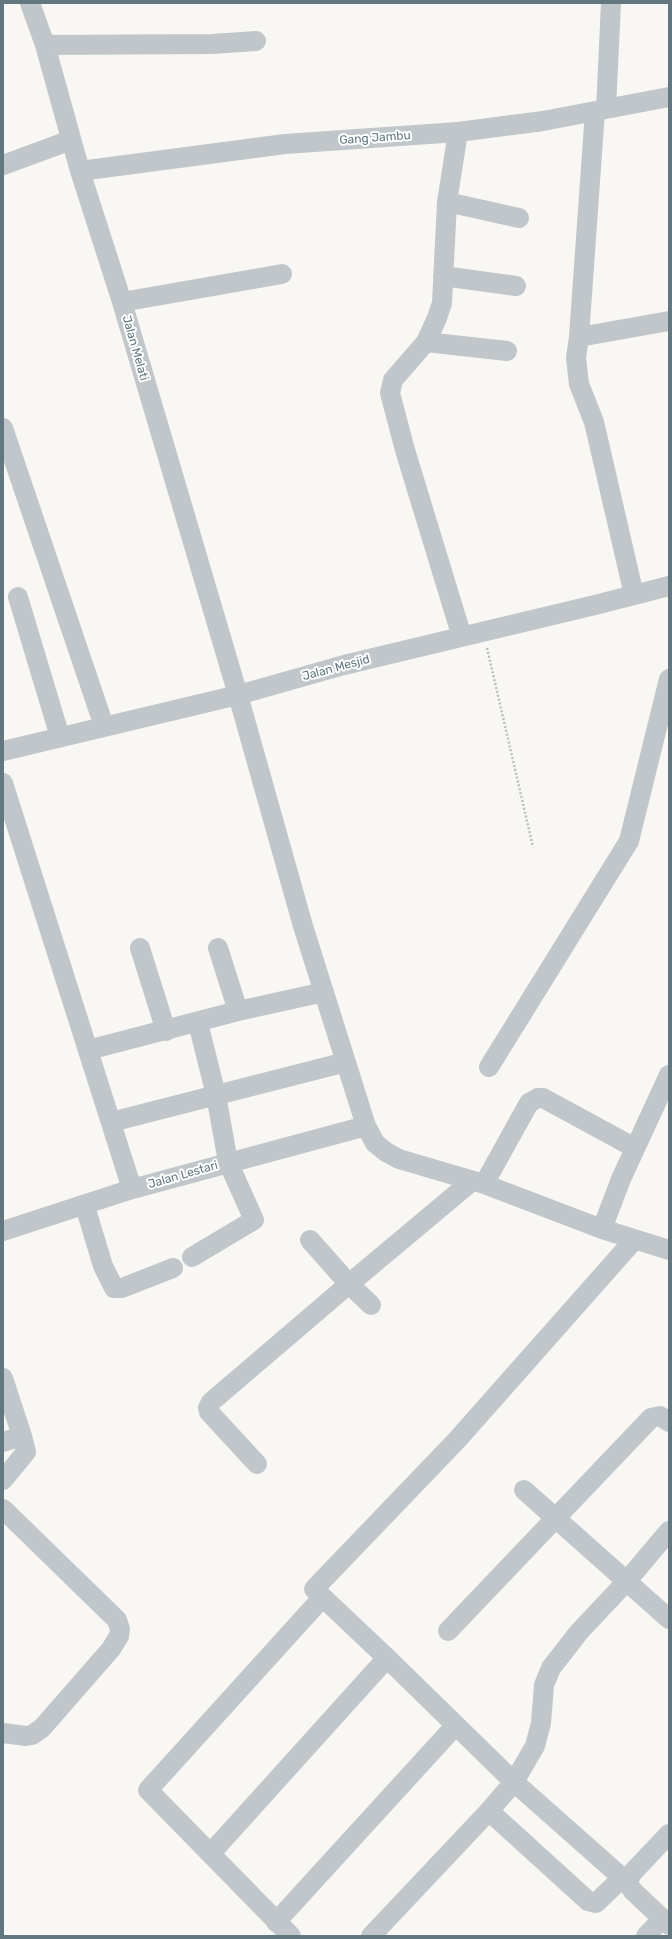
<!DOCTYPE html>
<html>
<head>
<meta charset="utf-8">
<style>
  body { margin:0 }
  #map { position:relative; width:672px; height:1939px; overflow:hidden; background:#f8f7f4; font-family:Rubik,sans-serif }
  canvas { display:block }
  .frame { position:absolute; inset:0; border:4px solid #627780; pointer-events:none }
</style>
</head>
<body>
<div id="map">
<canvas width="672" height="1939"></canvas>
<div class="frame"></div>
</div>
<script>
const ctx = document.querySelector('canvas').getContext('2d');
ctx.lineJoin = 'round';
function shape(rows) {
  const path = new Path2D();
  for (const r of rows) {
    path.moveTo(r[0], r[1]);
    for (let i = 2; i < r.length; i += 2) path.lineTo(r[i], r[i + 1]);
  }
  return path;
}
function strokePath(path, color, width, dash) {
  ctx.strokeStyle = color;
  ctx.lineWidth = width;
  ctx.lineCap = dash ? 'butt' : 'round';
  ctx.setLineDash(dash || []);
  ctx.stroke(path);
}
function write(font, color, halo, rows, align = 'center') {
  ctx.font = font + ' Rubik,sans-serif';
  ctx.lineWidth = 4;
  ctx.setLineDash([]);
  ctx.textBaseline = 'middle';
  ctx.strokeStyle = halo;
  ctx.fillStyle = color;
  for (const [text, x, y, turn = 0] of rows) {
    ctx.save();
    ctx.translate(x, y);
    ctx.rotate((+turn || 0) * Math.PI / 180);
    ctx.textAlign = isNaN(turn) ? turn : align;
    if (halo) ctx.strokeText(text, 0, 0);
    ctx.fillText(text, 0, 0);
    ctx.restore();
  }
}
strokePath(shape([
  [487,648,533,847]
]), '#babec0', 2.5, [2, 2]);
strokePath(shape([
  [30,3,45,45,80,171,122,302,238,695,303,926,366,1126,375,1143,386,1152,399,1159,484,1184,602,1229,669,1250],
  [45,45,212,44,256,41],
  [606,109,611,3],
  [595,111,579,337,576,358,579,384,594,422,634,595],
  [458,132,447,202,442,303,437,318,426,342,393,380,390,393,405,450,462,637],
  [3,165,71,140],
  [80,171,285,144,458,132,543,121,669,97],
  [447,202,519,218],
  [443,276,516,286],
  [122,302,282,274],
  [579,337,669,321],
  [426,342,507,351],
  [3,428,104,726],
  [18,597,60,737],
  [3,751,238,695,344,665,599,604,669,586],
  [3,783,132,1189],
  [140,948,166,1031],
  [218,948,238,1011],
  [88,1050,238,1011,324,992],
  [489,1067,629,841,669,679],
  [111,1122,346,1062],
  [484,1184,529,1103,538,1098,543,1098,635,1148],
  [85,1206,103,1266,114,1288,122,1288,173,1268],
  [602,1229,621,1179,669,1075],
  [3,1231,132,1189,366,1126],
  [192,1257,254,1220,228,1162,216,1095,198,1023],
  [371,1305,349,1284,472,1181],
  [3,1378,22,1436,26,1452,3,1480],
  [3,1442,22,1436],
  [257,1464,209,1412,208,1408,211,1402,349,1284,310,1240],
  [524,1490,669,1619],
  [3,1509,117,1620,120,1629,119,1636,111,1649,42,1728,32,1735,26,1736,3,1733],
  [448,1631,651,1418,660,1416,669,1422],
  [669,1834,633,1872,627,1882,633,1891,669,1925],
  [211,1853,387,1658],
  [622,1878,596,1903,588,1901,489,1811,514,1782,535,1746,541,1723,544,1685,551,1668,579,1632,626,1582,669,1531],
  [627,1882,514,1782,387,1658,314,1589,457,1440,634,1240],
  [276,1922,455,1726],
  [291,1936,148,1790,322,1598],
  [371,1936,489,1811],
  [646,1936,662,1919]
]), '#c0c6c9', 20);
write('12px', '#627780', '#fff', [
  ["Gang Jambu",375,138,-4],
  ["Jalan Melati",135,348,74],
  ["Jalan Mesjid",336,668,-15],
  ["Jalan Lestari",183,1175,-16]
]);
</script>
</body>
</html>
